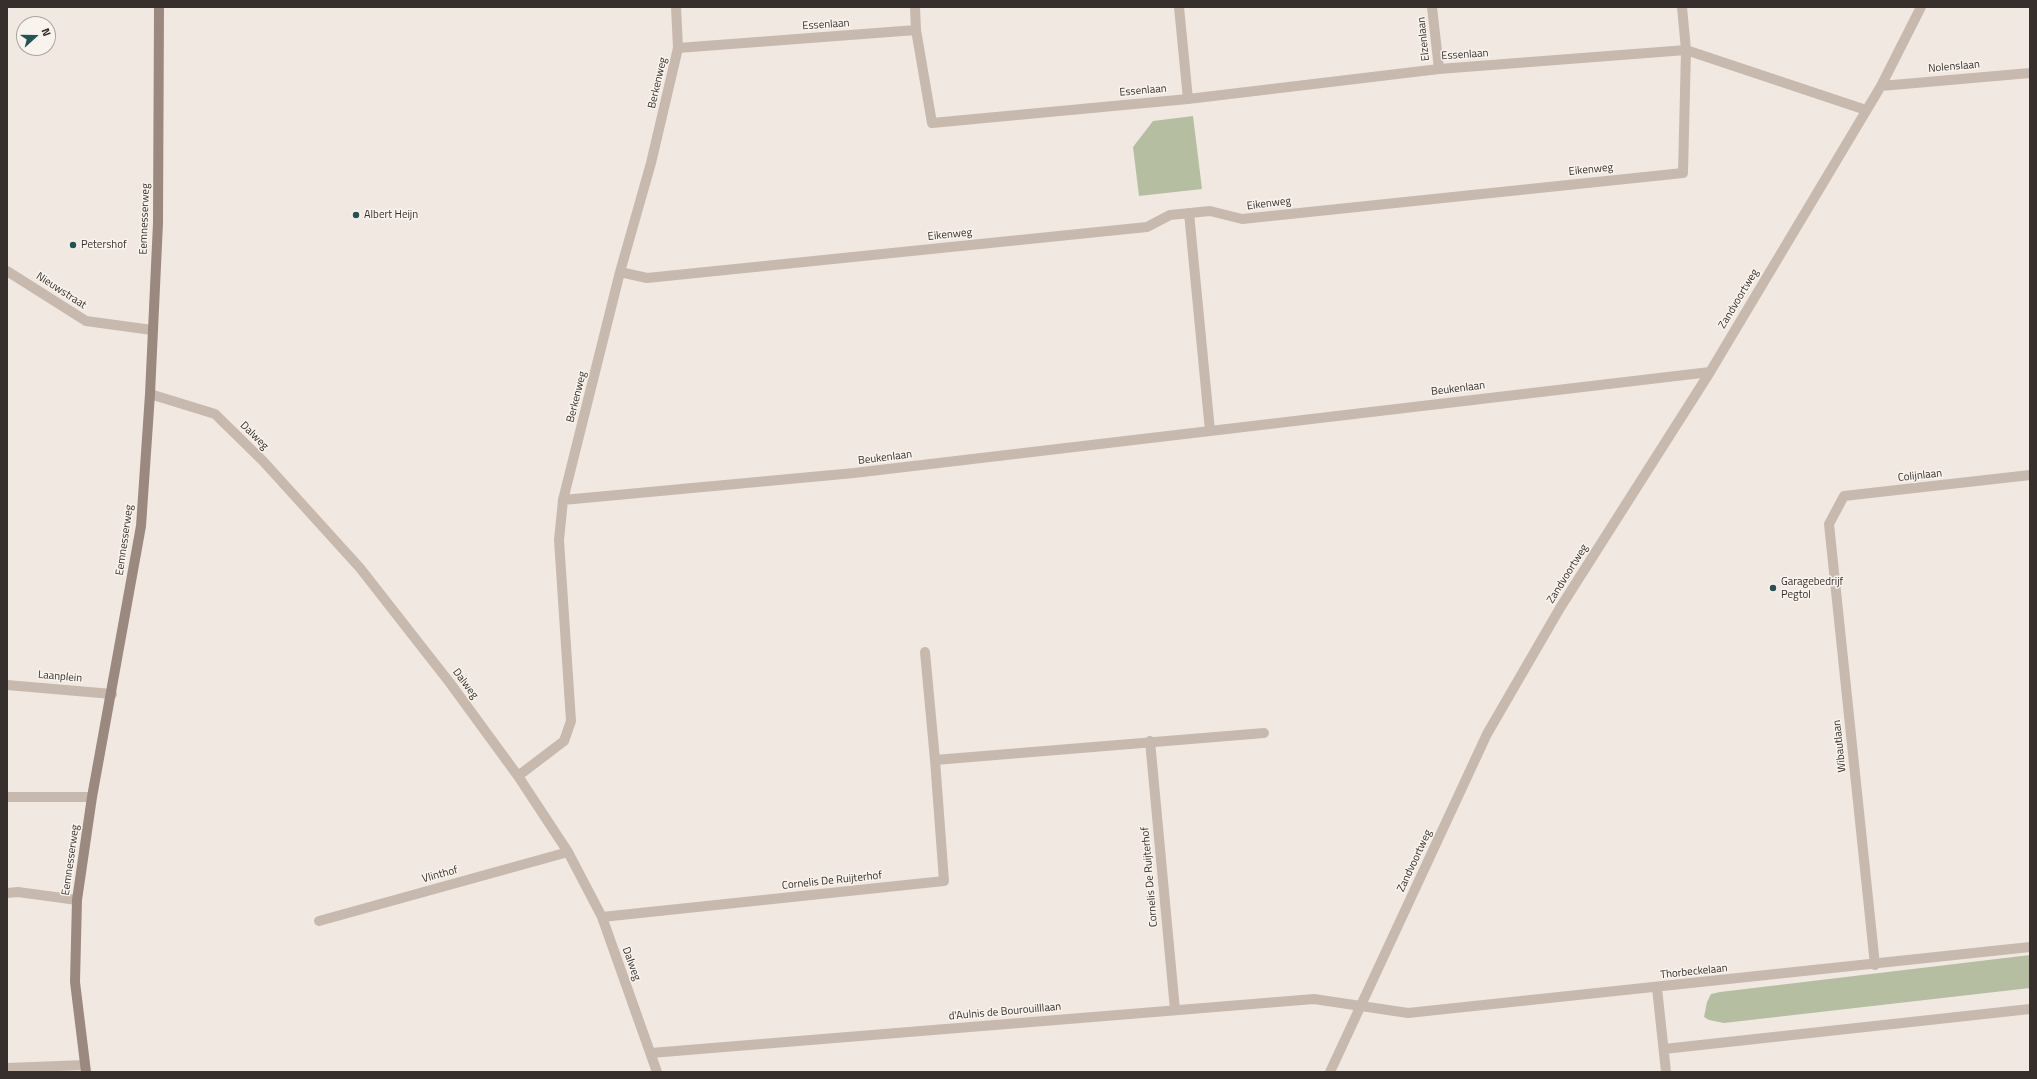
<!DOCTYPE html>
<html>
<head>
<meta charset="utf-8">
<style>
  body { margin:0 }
  #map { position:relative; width:2037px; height:1079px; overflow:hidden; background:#f1e9e1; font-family:"Titillium Web",sans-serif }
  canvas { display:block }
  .frame { position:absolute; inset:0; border:8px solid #372f2b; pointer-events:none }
  .north { position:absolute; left:16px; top:16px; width:40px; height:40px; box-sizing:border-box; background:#f9f3ed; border:1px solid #aba59f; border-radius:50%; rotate:69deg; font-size:11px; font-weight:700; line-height:16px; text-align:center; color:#372f2b }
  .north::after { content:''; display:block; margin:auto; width:14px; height:18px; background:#255354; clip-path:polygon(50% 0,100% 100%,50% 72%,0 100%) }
</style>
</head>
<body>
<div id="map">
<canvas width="2037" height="1079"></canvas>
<div class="frame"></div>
<div class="north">N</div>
</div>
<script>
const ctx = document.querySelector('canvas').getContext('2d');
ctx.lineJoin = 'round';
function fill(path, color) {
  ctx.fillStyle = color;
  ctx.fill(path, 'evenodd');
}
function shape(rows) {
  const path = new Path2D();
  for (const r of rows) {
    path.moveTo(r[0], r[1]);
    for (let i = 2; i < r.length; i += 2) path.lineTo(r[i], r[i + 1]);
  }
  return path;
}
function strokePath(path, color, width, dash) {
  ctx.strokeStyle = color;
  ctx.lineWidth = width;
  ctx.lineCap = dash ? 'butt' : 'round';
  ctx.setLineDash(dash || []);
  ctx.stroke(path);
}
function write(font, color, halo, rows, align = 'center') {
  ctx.font = font + ' "Titillium Web",sans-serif';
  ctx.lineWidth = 3;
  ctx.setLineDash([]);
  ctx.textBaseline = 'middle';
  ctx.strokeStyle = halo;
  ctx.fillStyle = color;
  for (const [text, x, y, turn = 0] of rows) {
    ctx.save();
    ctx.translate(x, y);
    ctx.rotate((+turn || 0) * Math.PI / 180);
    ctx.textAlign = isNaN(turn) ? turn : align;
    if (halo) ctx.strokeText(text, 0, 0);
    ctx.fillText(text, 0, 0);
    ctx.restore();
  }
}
fill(shape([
  [1193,116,1202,189,1139,196,1133,147,1153,121],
  [2030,955,2030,988,1724,1023,1709,1020,1704,1017,1707,1002,1711,994,1720,992]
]), '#b6bea2');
strokePath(shape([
  [7,797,92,797],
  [7,893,18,892,77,900],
  [7,1068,85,1065]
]), '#c8b9ae', 10);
strokePath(shape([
  [915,7,916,30],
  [1179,7,1188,99],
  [1432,7,1439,69],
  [678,48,916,30,932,123,1188,99,1439,69,1686,50,1866,110],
  [1881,86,2030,73],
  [1189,213,1210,431],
  [7,271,86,321,152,330],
  [620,272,647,278,1147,227,1170,215,1210,211,1242,219,1683,173,1686,50,1682,7],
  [150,394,215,414,263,461,360,568,450,683,518,776,568,852,602,917,657,1072],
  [563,500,854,473,1710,372],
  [925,652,935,760],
  [7,685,112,694],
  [1150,741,1175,1010],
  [518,776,564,741,571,721,559,540,563,500,620,272,651,163,678,48,676,7],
  [602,917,944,881,935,760,1264,733],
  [319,921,568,852],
  [1875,965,1829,524,1844,496,2030,475],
  [1657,988,1666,1072],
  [1664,1049,2030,1009],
  [651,1053,1314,999,1408,1013,2030,947],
  [1330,1072,1487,734,1560,608,1710,372,1881,86,1921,7]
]), '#c8b9ae', 10);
strokePath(shape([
  [86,1072,75,982,77,900,92,797,141,526,150,394,158,223,159,7]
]), '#9b897f', 10);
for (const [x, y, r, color] of [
  [356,215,4,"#255354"],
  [73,245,4,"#255354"],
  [1773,588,4,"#255354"]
]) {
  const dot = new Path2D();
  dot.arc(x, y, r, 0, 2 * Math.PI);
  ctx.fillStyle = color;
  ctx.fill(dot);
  strokePath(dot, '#f9f3ed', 1.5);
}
write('11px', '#372f2b', '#f9f3ed', [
  ["Essenlaan",826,25,-4],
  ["Elzenlaan",1424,39,-96],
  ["Essenlaan",1465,55,-4],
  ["Nolenslaan",1954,67,-5],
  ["Berkenweg",658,83,-77],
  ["Essenlaan",1143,91,-5],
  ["Eikenweg",1591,170,-6],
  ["Eikenweg",1269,204,-7],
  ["Eemnesserweg",145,219,-88],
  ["Eikenweg",950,235,-6],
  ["Nieuwstraat",61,291,33],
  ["Zandvoortweg",1739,299,-59],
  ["Beukenlaan",1458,389,-7],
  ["Berkenweg",577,397,-76],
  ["Dalweg",254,436,45],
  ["Beukenlaan",885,458,-7],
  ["Colijnlaan",1920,476,-6],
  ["Eemnesserweg",125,540,-82],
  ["Zandvoortweg",1568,574,-58],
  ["Laanplein",60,677,5],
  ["Dalweg",465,684,53],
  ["Wibautlaan",1840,746,-96],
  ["Eemnesserweg",71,860,-82],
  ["Zandvoortweg",1415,861,-65],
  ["Vlinthof",440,875,-15],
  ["Cornelis De Ruijterhof",1150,877,-95],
  ["Cornelis De Ruijterhof",832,881,-6],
  ["Dalweg",631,964,70],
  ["Thorbeckelaan",1694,972,-6],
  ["d'Aulnis de Bourouilllaan",1005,1012,-5]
]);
write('11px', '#372f2b', '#f9f3ed', [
  ["Albert Heijn",364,215],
  ["Petershof",81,245],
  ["Garagebedrijf",1781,582],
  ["Pegtol",1781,595]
], 'left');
</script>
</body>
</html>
